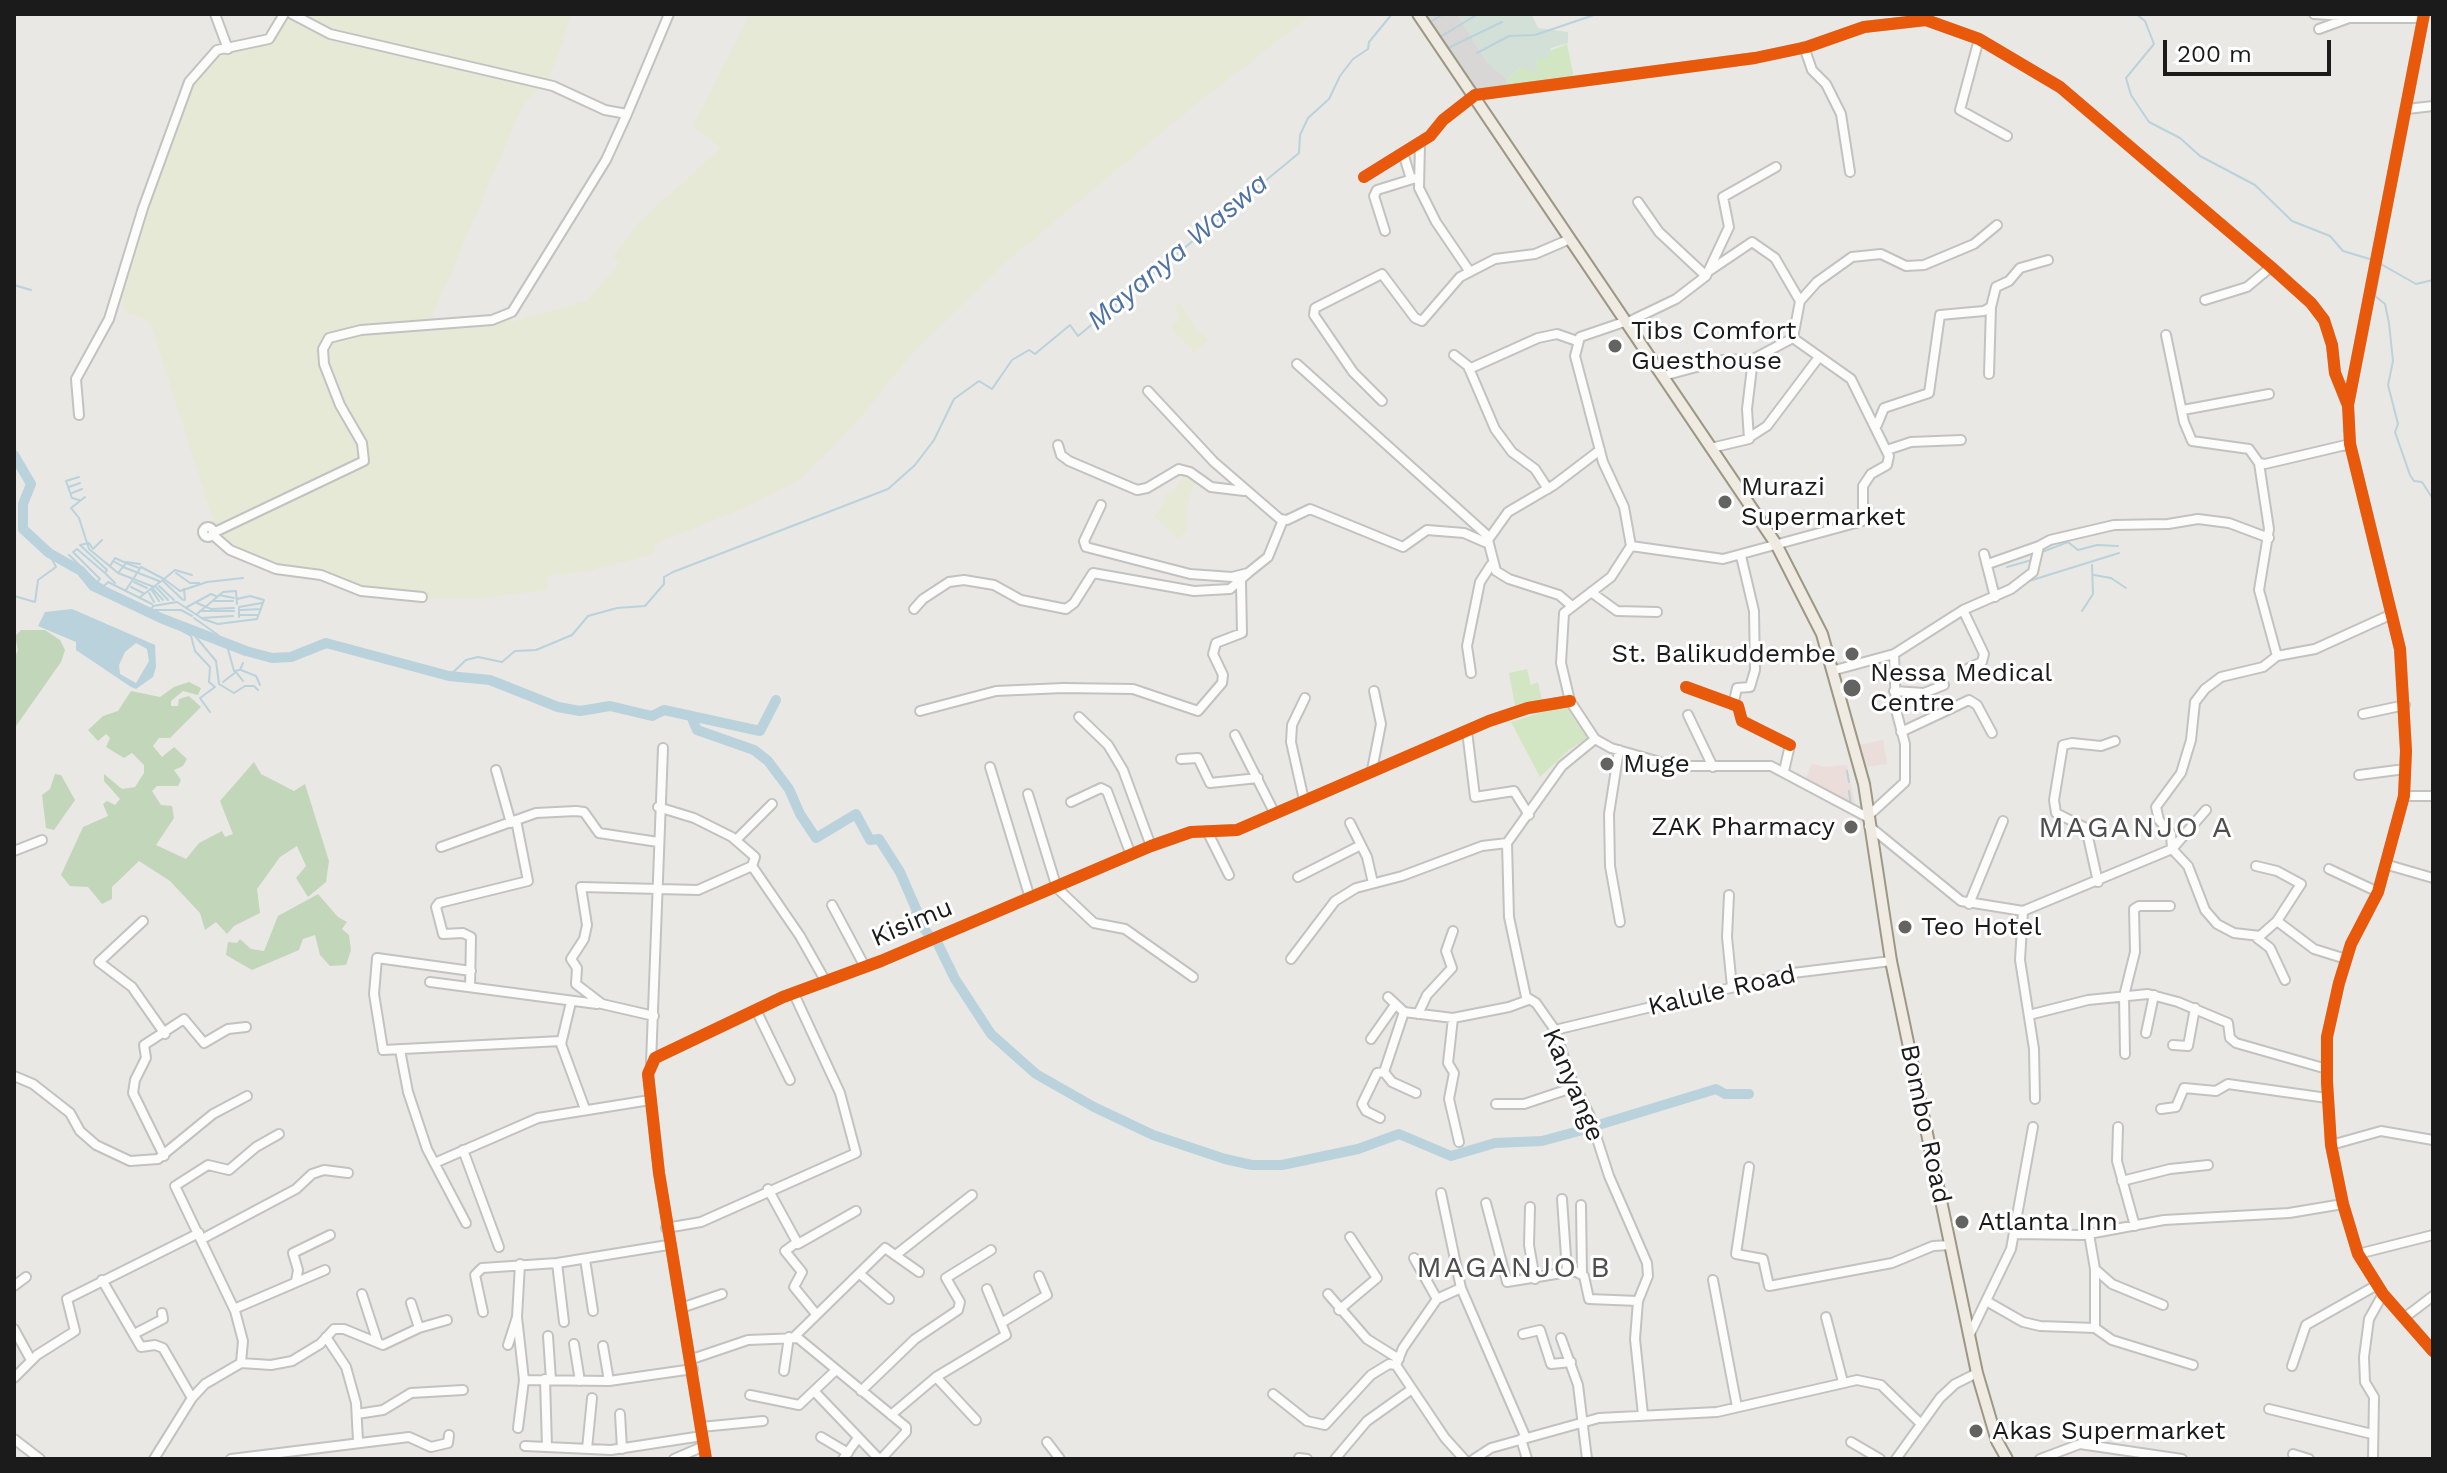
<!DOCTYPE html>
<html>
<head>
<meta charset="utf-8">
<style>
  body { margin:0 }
  #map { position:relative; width:2447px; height:1473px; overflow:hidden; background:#e9e8e4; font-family:"Work Sans",sans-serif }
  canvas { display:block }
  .frame { position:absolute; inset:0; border:16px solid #1b1b1b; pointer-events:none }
  .scale { position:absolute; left:2163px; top:40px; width:168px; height:36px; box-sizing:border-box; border:4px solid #1b1b1b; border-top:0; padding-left:10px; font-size:24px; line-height:28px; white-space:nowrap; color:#1b1b1b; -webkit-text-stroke:6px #fff; paint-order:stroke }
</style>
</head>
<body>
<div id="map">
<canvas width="2447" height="1473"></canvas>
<div class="frame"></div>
<div class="scale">200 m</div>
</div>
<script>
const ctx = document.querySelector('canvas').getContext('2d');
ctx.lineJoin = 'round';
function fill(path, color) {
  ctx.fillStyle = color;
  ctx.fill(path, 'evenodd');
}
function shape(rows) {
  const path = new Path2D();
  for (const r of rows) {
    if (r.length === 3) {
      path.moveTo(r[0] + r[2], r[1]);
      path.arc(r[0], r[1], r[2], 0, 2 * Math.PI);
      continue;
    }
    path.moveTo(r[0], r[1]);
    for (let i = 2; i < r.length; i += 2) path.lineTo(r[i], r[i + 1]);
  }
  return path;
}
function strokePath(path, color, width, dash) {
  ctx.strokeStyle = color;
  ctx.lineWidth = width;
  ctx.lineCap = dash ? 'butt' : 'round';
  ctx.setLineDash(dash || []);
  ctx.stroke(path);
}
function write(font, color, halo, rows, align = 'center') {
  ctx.font = font + ' "Work Sans",sans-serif';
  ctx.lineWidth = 6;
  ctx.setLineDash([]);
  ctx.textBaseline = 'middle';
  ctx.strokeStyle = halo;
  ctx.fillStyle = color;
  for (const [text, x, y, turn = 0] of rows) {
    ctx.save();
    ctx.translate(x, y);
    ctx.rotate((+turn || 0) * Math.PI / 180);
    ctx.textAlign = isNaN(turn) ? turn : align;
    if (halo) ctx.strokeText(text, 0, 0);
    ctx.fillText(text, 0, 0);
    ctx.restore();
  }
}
fill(shape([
  [1421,14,1457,14,1488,63,1507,79,1506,89,1474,93]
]), '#d8d7d5');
fill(shape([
  [1883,740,1887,764,1858,768,1855,746],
  [1812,764,1826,767,1847,765,1856,810,1805,780]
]), '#ebddda');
fill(shape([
  [285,14,572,14,550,78,523,105,428,327,509,316,511,322,587,301,619,263,612,258,638,223,720,148,693,126,750,14,1313,14,1199,102,1005,263,911,355,860,419,800,480,744,508,655,544,655,554,590,571,547,576,547,590,478,599,406,599,319,576,288,574,222,548,152,329,146,319,126,313,119,292,194,80,218,54,272,41],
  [1180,303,1198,332,1209,339,1194,353,1173,331,1173,323,1179,321,1175,307],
  [1185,472,1195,478,1195,483,1187,505,1186,530,1179,539,1154,517,1164,503,1165,494,1175,490]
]), '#e7e9d7');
fill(shape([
  [1567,44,1574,78,1506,89,1507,79,1521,67,1537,65,1537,56],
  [1527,669,1531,685,1538,682,1542,700,1515,706,1509,673],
  [1565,705,1588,738,1570,749,1540,777,1511,722]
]), '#d3e6c4');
fill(shape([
  [21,630,45,630,60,640,65,650,61,662,14,729,14,659,18,650,15,636],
  [189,682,201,688,198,695,183,691,171,701,171,706,178,706,179,699,189,696,201,707,170,738,159,738,153,746,162,757,174,747,187,759,183,766,174,770,181,780,178,786,157,786,152,791,161,805,172,806,174,818,156,845,186,859,199,843,222,831,225,837,233,834,220,801,254,762,261,774,294,791,305,784,329,861,326,882,308,897,296,878,306,866,297,846,280,857,257,889,260,913,234,926,227,934,216,922,205,930,200,913,170,881,139,861,112,887,112,899,102,904,88,887,70,886,61,875,83,827,108,816,103,804,107,801,115,805,120,799,104,781,104,774,122,789,135,787,144,773,144,765,132,753,124,758,106,747,110,738,106,734,98,741,88,730,103,716,118,711,131,691,160,697,174,687],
  [55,774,61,775,75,800,54,830,46,828,42,795,50,789],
  [318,894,338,917,347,922,342,929,349,935,351,950,346,965,330,966,320,955,315,935,303,939,299,950,252,970,226,955,228,942,237,943,240,939,251,949,264,951,278,916]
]), '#c2d7ba');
fill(shape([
  [1457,14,1532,15,1538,28,1568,32,1568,43,1551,48,1548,59,1537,57,1536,73,1521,67,1507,79,1488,63]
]), '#d2e0d8');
fill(shape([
  [72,609,155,645,156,667,153,677,136,689,131,687,76,650,76,642,38,626,45,612],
  [136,643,147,649,149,661,136,683,120,674,119,665,125,652]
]), '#b9d2dc');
strokePath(shape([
  [2136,14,2145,21,2154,44,2126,78,2131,95,2149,122,2180,138,2200,156,2255,185,2292,221,2330,236,2343,251,2373,260],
  [1432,21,1443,14],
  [1440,37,1478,14],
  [1448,48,1502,22],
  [1477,53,1509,36,1535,35,1597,14],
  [2379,263,2416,284,2433,280],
  [2381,264,2375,296,2385,304,2389,323,2393,361,2388,385,2398,424,2395,432,2410,475,2414,481,2422,482,2433,499],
  [14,285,31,290],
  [79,477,66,481,72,498,79,500],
  [69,487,80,483],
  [72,493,82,489],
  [85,497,71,508,79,518,89,549,118,573,154,587],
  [102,540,93,549,89,543,80,545,107,570,105,573,115,583],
  [77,549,73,552,100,579,97,582,104,586,108,582,152,604],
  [77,549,105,573],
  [2042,552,2068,542,2078,550,2097,545,2118,546],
  [69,555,97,582],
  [113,561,122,566],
  [126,562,140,564],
  [126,563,139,568],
  [110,566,115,558,126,563,119,572],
  [123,567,159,581],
  [2007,567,2032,560],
  [176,573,190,583,199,583],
  [2094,575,2111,578,2126,588],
  [163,581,183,600],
  [2029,581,2119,553],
  [134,582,147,588],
  [159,586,174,600],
  [131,587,143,593],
  [156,587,168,600],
  [151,589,159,601],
  [153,589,163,600],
  [184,589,185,600],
  [126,590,141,567,164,579,175,570,192,575],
  [149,593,154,602],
  [219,595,234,598],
  [14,596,35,602,38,580,56,567,49,553],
  [140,597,164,579,180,591,207,582,243,578],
  [214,601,233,601],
  [197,603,211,609,234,608],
  [187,607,211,594,216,596],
  [152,610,181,610,192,616],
  [240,610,261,609],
  [200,611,234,611],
  [2082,611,2093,594,2092,565],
  [150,613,153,606,177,602,203,619,218,624,257,619,264,600,250,596,237,599],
  [197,614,223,592,236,591,237,604],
  [240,615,257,615],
  [239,617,239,607,262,603],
  [194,618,218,635,218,638],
  [202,618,233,616],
  [175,627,191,636,195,651,210,667,209,682,215,687,200,698,210,712],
  [191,631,216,661,219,684,234,693,245,686,254,686,258,690],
  [226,642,234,671,240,670,243,663],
  [241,670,256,676,260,685],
  [236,672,243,681],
  [449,676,466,660,478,657,502,662,515,651,536,650,572,635,588,616,617,608,645,606,664,584,664,577,673,572,888,489,915,465,934,440,954,399,979,381,992,389,1012,360,1029,350,1035,354,1070,325,1078,336,1299,153,1300,135,1308,118,1329,99,1340,76,1353,59,1368,49,1369,42,1392,14],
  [223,682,236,672],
  [1847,771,1849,782],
  [1849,791,1851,806]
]), '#b9d2dc', 2);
strokePath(shape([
  [14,455,31,484,23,504,23,529,49,553,81,571,93,586,163,619,246,651,272,658,291,657,326,643,449,676,490,680,558,707,580,711,610,706,652,716,664,710,760,731,776,700],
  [691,716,697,730,754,750,768,761,789,789,800,814,816,838,856,814,870,840,879,839,900,872,917,911,915,917,929,935],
  [937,942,955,979,991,1034,1036,1074,1094,1107,1153,1135,1225,1159,1252,1165,1282,1165,1358,1149,1399,1134,1451,1156,1495,1143,1542,1141,1590,1128],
  [1595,1126,1716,1089,1725,1094,1749,1094]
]), '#b9d2dc', 10);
const minor = shape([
  [215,14,228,49],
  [292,14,330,34,553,86,605,110,627,114,669,14],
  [2314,14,2344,16],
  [2424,14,2348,405,2350,444,2400,649,2406,751,2404,796,2378,892,2351,944,2339,983,2327,1037,2327,1082,2331,1145,2343,1204,2358,1254,2383,1294,2433,1351],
  [2319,29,2349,18,2423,18],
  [1979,39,1960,110,2007,136],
  [1804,47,1812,70,1826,84,1841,114,1850,172],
  [2407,109,2433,106],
  [1420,143,1419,188,1436,222,1470,272],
  [1403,153,1411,179],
  [1364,177,1430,136,1443,120,1475,95,1755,58,1807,47,1864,27,1926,20,1979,39,2060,87,2271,267,2311,303,2324,320,2332,345,2335,373,2347,404],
  [1638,202,1659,232,1706,276],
  [1385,231,1374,196,1377,190,1419,177],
  [1709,271,1752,242,1775,258,1800,301],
  [2205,300,2247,287,2271,267],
  [1624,322,1580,337,1575,356,1603,462,1624,507,1631,546],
  [1626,323,1676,299,1706,276,1729,227,1723,197,1776,167],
  [2166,335,2184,422,2192,441,2249,449,2259,463,2265,464,2350,444],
  [1793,338,1851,379,1889,456,1887,465,1871,474,1863,486,1863,521,1723,559,1631,546,1611,577,1564,613,1561,663,1570,701,1595,739,1611,748,1674,766,1771,766,1867,817,1905,782,1905,744,1896,710,1894,654],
  [1793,338,1800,301,1817,282,1852,257,1881,254,1906,266,1924,265,1974,244,1997,225],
  [1454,355,1468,366,1495,429,1512,452,1535,469,1548,489],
  [1297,364,1489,537],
  [1469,369,1538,338,1557,334,1577,341],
  [1989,374,1991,307],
  [1663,376,1723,360,1753,359],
  [1148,391,1214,462,1280,519,1287,520,1310,509,1403,547,1427,530,1464,533,1487,543],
  [1382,401,1353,372,1314,315,1315,308,1382,274,1415,318,1422,321,1460,277,1495,259,1535,254,1570,239],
  [2183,410,2269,394],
  [79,415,76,379,109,319,143,208,189,82,217,50,269,39,284,14],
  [1877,425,1884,408,1929,393,1940,315,1984,311,1991,307,1996,287,2009,281,2020,268,2048,260],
  [1750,437,1767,426,1819,357],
  [1058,445,1061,455,1069,461,1137,490,1147,488,1179,469,1190,472,1211,487,1244,491],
  [1711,448,1749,439,1747,409,1753,359,1793,338],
  [1887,450,1911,442,1961,440],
  [2259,463,2269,529,2259,590,2277,656],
  [1101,505,1084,541,1086,547,1190,574,1232,577,1248,573,1268,557,1283,520],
  [208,532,5],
  [215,532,364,461,362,443,340,405,324,364,323,349,329,338,361,330,492,320,512,312,606,160,627,114],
  [214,536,230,550,276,569,321,575,361,591,422,597],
  [1984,554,1995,597],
  [1988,564,2039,546],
  [1591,592,1617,611,1657,612],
  [1572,606,1559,595,1509,579,1496,571,1488,540,1508,512,1554,485,1600,450],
  [914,609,923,599,949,582,964,580,994,585,1021,600,1066,609,1074,603,1093,573,1194,591,1230,589,1248,573],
  [1963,610,1984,654,1982,662,1969,668],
  [1835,670,1894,654,1963,610,2011,589,2033,572,2039,546,2050,540,2114,525,2168,524,2198,519,2229,523,2269,538],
  [1471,673,1467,646,1480,582,1491,565],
  [1686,687,1738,706,1742,721,1790,745,1784,771],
  [1894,691,1924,693,1944,685],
  [1733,705,1737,688,1750,687,1755,670,1754,611,1741,556],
  [920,711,996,691,1063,688,1133,689,1198,711,1222,683,1223,675,1213,654,1216,643,1242,633,1241,582],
  [2363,714,2405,705],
  [1688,715,1713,767],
  [1079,717,1108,745,1123,770,1151,846],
  [1467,731,1475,797,1514,791,1529,815],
  [1901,732,1969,700,1977,705,1992,733],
  [1235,735,1275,814],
  [1595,739,1562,766,1507,843,1509,917,1526,997,1536,1003,1555,1030,1570,1076,1589,1114,1609,1176,1647,1263,1648,1276,1638,1301,1635,1339,1643,1415],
  [1619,750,1609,814,1610,866,1620,922],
  [1181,759,1198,758,1210,783,1258,778],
  [990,767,1030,898],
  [496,770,511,823],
  [1372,770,1381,724,1374,691],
  [2359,775,2405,769],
  [1028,794,1057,888,1094,923,1125,929,1193,977],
  [2404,796,2433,796],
  [1304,800,1291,742,1292,725,1305,698],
  [1071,802,1101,788,1107,791,1131,855],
  [658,807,694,818,732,837,755,857,752,866],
  [1350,823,1367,857,1373,883],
  [1869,826,1961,901,2023,911],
  [1207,831,1229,875],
  [736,840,772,804],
  [441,847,536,813,576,811,584,812,599,833,658,842],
  [14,851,42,840],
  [2388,865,2433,878],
  [2256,866,2277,871,2301,884,2277,921],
  [2329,869,2378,892],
  [1298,877,1361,845],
  [2098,882,2086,828,2056,813,2054,800,2063,745,2072,743,2101,746,2115,741],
  [1729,895,1727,937,1732,987],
  [1969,904,2003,821],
  [832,905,865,967],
  [143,921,99,962,132,987,165,1034],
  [2257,938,2270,948,2285,980],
  [1291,959,1335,901,1356,888,1402,876,1482,846,1507,843],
  [2346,959,2314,949,2277,921,2260,936,2234,933,2217,924,2205,910,2188,866,2172,849,2171,834,2159,820,2156,807,2181,773,2191,740,2195,702,2205,689,2221,677,2263,667,2277,656,2315,649,2392,614],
  [471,971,377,958,374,994,383,1050,561,1041],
  [430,982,597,1004],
  [470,987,471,937,463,933,443,934,436,907,439,903,528,881,516,820],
  [1388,997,1404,1012,1453,1018,1509,1007,1528,1000],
  [571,1002,561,1044,585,1109],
  [756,1010,790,1080],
  [1404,1012,1384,1072,1392,1082,1416,1093],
  [1418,1014,1427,995,1452,968,1446,951,1453,931],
  [2029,1015,2088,1000,2148,994,2178,1002,2228,1023,2230,1038,2236,1043,2327,1069],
  [654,1016,602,1004,576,984,577,968,571,959,584,939,587,925,581,887,698,890,752,866,800,936,826,982],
  [1453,1018,1448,1063,1454,1073,1449,1099,1459,1142],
  [1555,1030,1793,973,1891,961],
  [2146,1033,2154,995],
  [1371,1039,1395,1005],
  [2173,1045,2188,1046,2195,1008],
  [400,1050,408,1092,427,1149,466,1223],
  [2125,1054,2124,996,2135,952,2134,909,2139,906,2170,906],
  [651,1063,663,748],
  [14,1076,33,1084,70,1113,80,1131,96,1145,130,1161,158,1159,213,1114,247,1096],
  [2035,1099,2034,1049,2020,960,2023,911,2172,849,2206,810],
  [1496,1104,1524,1104,1575,1087],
  [2161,1109,2176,1107,2184,1088,2216,1091,2228,1084,2327,1098],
  [1380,1118,1366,1111,1362,1104,1377,1073,1384,1072],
  [2118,1127,2117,1161,2135,1226],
  [2331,1145,2381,1131,2433,1140],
  [463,1150,499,1247],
  [164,1156,133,1093,135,1080,146,1058,144,1045,184,1019,204,1043,228,1029,246,1027],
  [437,1162,538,1118,650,1100],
  [1749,1167,1736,1254,1763,1259,1769,1286,1892,1263,1933,1246,1951,1245],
  [2122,1181,2170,1169,2208,1165],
  [768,1189,798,1244,856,1211],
  [1441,1193,1461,1288,1526,1438],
  [1562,1199,1567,1271],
  [1486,1203,1507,1282,1574,1271,1584,1276,1589,1299,1638,1301],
  [1581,1205,1582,1274],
  [1530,1207,1529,1245,1535,1279],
  [666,1228,701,1222,856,1153,840,1093,794,994],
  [2015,1234,2083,1235,2164,1220,2289,1213,2343,1204],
  [2089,1234,2095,1269,2095,1328,2112,1340,2193,1365],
  [202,1239,296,1189,312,1174,324,1170,348,1173],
  [796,1243,785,1251,802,1272,794,1287,816,1314],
  [897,1254,972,1195],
  [2358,1254,2433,1235],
  [1414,1258,1437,1299],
  [585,1259,593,1311],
  [557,1263,564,1322],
  [2095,1269,2112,1284,2163,1305],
  [860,1274,889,1299],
  [102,1280,141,1347,155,1345,163,1348,192,1398],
  [1713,1280,1737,1407],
  [296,1281,298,1270,293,1253,330,1235],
  [14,1286,26,1277],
  [362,1294,378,1343],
  [1328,1294,1367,1339,1399,1359],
  [1988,1302,2023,1322,2040,1326,2095,1328],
  [411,1303,419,1328],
  [681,1308,722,1294],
  [234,1309,325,1270],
  [1339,1310,1377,1278,1350,1237],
  [483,1312,475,1275,482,1268,557,1263,668,1245],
  [517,1317,524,1380,518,1428],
  [1826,1317,1843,1382],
  [2404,1318,2433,1296],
  [1003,1322,1047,1295,1039,1276],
  [14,1329,31,1360],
  [134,1334,163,1319,162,1313],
  [1523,1334,1540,1330,1551,1364,1571,1362],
  [548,1336,551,1380],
  [1969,1336,2011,1249,2033,1127],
  [326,1337,346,1367,356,1403,358,1441],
  [794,1337,885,1248,919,1272],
  [1561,1338,1578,1385,1587,1459],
  [574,1344,580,1381],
  [508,1345,517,1317,520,1264],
  [603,1346,609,1381],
  [692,1359,748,1340,798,1338,906,1427,906,1432,881,1459],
  [241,1363,243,1341,235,1311,175,1186,208,1165,229,1170,256,1147,279,1134],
  [1396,1365,1445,1438,1464,1459],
  [1396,1365,1403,1348,1437,1299,1461,1288],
  [2292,1366,2306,1325,2377,1285],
  [784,1371,789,1337],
  [936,1377,976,1420],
  [14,1378,37,1355,75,1331,67,1299,199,1233],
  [545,1379,547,1447],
  [524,1380,609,1381,693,1369],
  [814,1391,879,1459],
  [861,1391,915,1339,958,1310,960,1302,946,1278,991,1250],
  [1273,1394,1307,1421,1325,1425,1371,1375,1389,1364,1396,1365],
  [750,1395,799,1405,836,1370],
  [2269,1409,2372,1434],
  [357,1414,383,1410,411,1393,463,1390],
  [620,1414,622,1449],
  [891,1415,936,1377,1006,1335,987,1289],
  [701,1427,763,1421],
  [821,1437,848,1453],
  [14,1439,40,1459],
  [1521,1439,1527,1459],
  [1047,1442,1060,1459],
  [1851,1442,1880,1459],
  [525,1446,611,1450,702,1436],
  [587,1449,592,1398],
  [2293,1454,2309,1459],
  [1299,1458,1307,1459],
  [154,1459,192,1398,205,1384,241,1363,271,1365,292,1361,320,1344,334,1329,344,1329,383,1345,419,1328,447,1320],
  [231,1459,409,1437,431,1447,448,1443,449,1435],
  [674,1459,704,1446],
  [706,1459,659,1173,648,1074,655,1058,783,997,881,961,1151,846,1191,832,1237,830,1489,721,1528,708,1570,701],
  [843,1459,858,1438],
  [1335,1459,1367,1421,1412,1389],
  [1474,1459,1491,1448,1599,1418,1717,1412,1857,1380,1881,1385,1920,1423],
  [1896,1459,1940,1398,1955,1384,1977,1373],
  [2040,1459,2080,1444,2182,1459],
  [2373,1459,2374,1397,2365,1382,2364,1357,2369,1319,2383,1294]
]);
const major = shape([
  [1418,14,1776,544,1822,634,1864,784,1891,961,1977,1373,1997,1441,2007,1459]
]);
strokePath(minor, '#c2c2c0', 12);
strokePath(major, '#9e9783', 14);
strokePath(minor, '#fcfcfb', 8);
strokePath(major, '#efebe3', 10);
strokePath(shape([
  [2424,14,2348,405,2350,444,2400,649,2406,751,2404,796,2378,892,2351,944,2339,983,2327,1037,2327,1082,2331,1145,2343,1204,2358,1254,2383,1294,2433,1351],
  [1364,177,1430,136,1443,120,1475,95,1755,58,1807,47,1864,27,1926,20,1979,39,2060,87,2271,267,2311,303,2324,320,2332,345,2335,373,2348,405],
  [1686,687,1738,706,1742,721,1790,745],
  [706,1459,659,1173,648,1074,655,1058,783,997,881,961,1151,846,1191,832,1237,830,1489,721,1528,708,1570,701]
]), '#e8590c', 12);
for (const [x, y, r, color] of [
  [1615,346,8,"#636361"],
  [1725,502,8,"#636361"],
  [1852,654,8,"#636361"],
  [1852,688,10,"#636361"],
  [1607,764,8,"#636361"],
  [1851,827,8,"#636361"],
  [1905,927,8,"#636361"],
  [1962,1222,8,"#636361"],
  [1976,1431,8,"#636361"]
]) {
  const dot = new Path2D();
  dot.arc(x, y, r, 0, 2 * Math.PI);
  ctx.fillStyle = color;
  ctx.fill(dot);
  strokePath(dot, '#fff', 3);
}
write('26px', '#1b1b1b', '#fff', [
  ["Tibs Comfort",1631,331],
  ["Guesthouse",1631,361],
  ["Murazi",1741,487],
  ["Supermarket",1741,517],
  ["St. Balikuddembe",1836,654,"right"],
  ["Nessa Medical",1870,673],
  ["Centre",1870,703],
  ["Muge",1623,764],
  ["ZAK Pharmacy",1835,827,"right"],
  ["Teo Hotel",1921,927],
  ["Atlanta Inn",1978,1222],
  ["Akas Supermarket",1992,1431]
], 'left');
write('26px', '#1b1b1b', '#fff', [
  ["Kisimu",912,923,-23],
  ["Kalule Road",1722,991,-13],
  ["Kanyange",1573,1085,67],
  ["Bombo Road",1925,1124,78]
]);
write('italic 28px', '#4e72a4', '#fff', [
  ["Mayanya Waswa",1178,252,-40]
]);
ctx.letterSpacing = '2px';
write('30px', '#4e4e4e', '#fff', [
  ["MAGANJO A",2136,828],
  ["MAGANJO B",1514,1268]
]);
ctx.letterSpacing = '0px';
</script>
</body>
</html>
